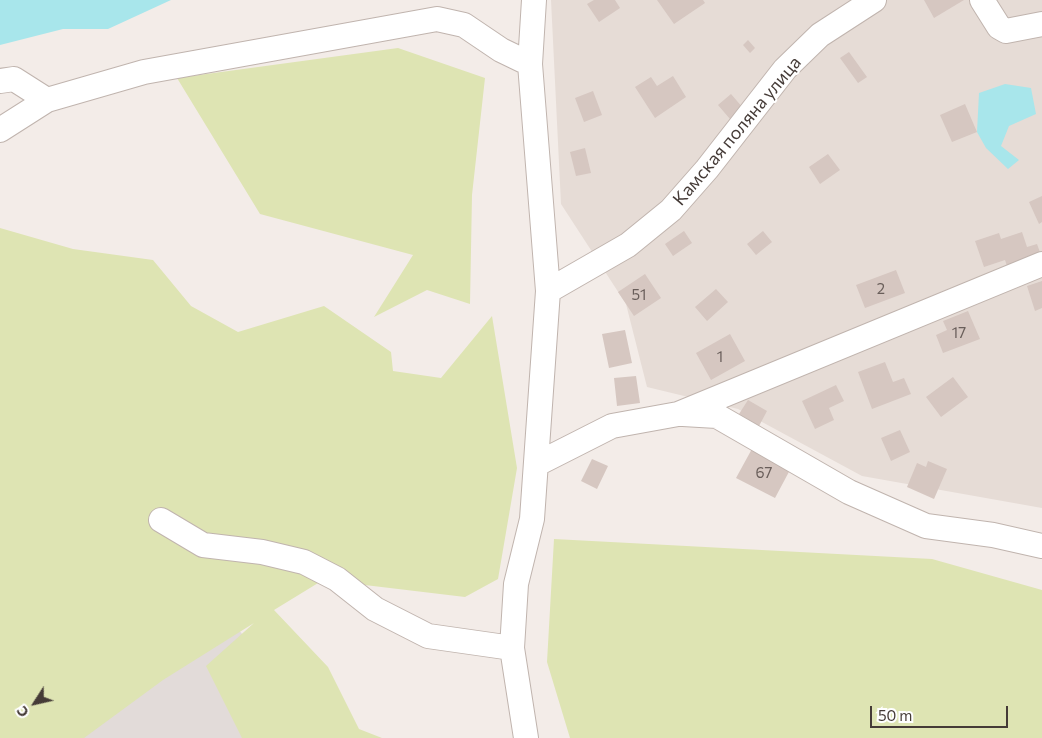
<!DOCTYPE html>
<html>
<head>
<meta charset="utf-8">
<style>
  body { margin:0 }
  #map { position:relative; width:1042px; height:738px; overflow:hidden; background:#f3ece8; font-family:Commissioner,sans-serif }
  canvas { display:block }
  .north { position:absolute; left:10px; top:678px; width:50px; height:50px; -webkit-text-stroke:4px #fff; paint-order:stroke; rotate:235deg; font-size:14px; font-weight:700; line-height:20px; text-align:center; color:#453b37 }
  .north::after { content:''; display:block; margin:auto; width:18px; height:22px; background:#453b37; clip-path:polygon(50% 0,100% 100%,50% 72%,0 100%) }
  .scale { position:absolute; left:870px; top:706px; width:138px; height:22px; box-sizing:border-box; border:2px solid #453b37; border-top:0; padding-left:6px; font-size:15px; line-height:18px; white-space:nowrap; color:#453b37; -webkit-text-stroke:4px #fff; paint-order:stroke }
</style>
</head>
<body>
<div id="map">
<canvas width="1042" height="738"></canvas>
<div class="north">С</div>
<div class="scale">50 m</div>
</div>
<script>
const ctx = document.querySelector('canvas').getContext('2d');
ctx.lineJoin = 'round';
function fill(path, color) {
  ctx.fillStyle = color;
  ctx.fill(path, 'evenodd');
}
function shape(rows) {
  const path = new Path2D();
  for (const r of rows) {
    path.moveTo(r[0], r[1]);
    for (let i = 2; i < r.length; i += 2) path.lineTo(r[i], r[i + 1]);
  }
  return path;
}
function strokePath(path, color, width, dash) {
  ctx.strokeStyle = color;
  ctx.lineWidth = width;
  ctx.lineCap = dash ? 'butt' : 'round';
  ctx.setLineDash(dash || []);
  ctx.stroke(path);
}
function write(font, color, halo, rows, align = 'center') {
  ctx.font = font + ' Commissioner,sans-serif';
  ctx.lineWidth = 4;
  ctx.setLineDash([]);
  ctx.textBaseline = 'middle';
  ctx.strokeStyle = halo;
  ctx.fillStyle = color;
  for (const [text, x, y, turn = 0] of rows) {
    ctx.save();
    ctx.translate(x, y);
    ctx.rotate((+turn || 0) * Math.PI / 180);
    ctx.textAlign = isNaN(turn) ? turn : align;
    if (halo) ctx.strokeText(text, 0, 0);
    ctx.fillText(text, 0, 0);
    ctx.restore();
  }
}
fill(shape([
  [551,0,1042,0,1042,508,862,476,738,409,647,387,626,304,561,204]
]), '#e6dcd6');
fill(shape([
  [219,604,322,738,27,738]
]), '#e2dbd9');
fill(shape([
  [398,48,485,78,472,195,470,304,427,290,374,317,413,255,260,214,177,78],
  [0,228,73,249,153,260,191,306,238,332,324,306,391,352,393,371,441,378,492,316,517,468,498,579,465,597,323,580,274,610,328,667,359,729,382,738,242,738,206,666,254,623,163,680,84,738,0,738],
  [554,539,932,559,1042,590,1042,738,570,738,547,662]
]), '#dee4b3');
fill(shape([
  [0,0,171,0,108,29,63,29,0,45],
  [1005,84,1031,88,1036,114,1009,126,1001,146,1019,160,1008,169,986,148,977,132,979,93]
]), '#a8e6eb');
fill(shape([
  [594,0,615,0,620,8,599,22,587,4],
  [657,0,703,0,705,3,674,24],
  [924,0,964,0,934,18],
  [748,40,755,48,750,53,743,45],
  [849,52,867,77,858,83,840,58],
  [673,76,686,97,655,118,635,87,651,77,657,86],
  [593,91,602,115,584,122,575,98],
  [731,94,743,108,730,119,718,105],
  [965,104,977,132,952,142,940,115],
  [585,148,591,173,576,176,570,152],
  [828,154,840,170,820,184,809,167],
  [1042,196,1042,222,1039,224,1029,202],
  [684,231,692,243,673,256,665,244],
  [763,231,772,242,756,255,747,244],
  [1022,232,1027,247,1037,244,1042,258,1008,269,1005,260,984,267,975,241,999,233,1001,239],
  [896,270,905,293,865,308,856,285],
  [645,274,661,298,634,316,618,292],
  [1042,281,1042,308,1035,311,1027,286],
  [716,289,728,302,707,321,695,307],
  [968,311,980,339,943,353,936,335,947,330,943,321],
  [625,330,632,363,609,368,602,334],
  [730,334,745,361,711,380,696,353],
  [885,362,893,382,904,378,911,394,872,409,858,372],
  [636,376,640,403,617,406,614,378],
  [953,377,968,397,941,417,926,397],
  [836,385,844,401,829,408,834,420,815,429,802,401],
  [748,400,767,411,759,426,739,414],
  [900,430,910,452,891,461,881,438],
  [753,447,791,468,775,498,736,478],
  [592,459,608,466,597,489,581,481],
  [928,461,947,469,934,499,907,487,917,463,926,467]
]), '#d6c7c1');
const minor = shape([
  [982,0,999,27,1006,31,1042,24],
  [0,81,14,79,47,100],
  [0,130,47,100,144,72,437,19,464,25,501,50,530,64],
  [548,291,628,245,671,210,707,169,785,69,820,35,874,0],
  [683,414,717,416,849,492,926,526,993,535,1042,546],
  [537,464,612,426,678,414,1042,264],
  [161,520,203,545,262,552,304,562,337,579,375,609,428,636,512,648],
  [526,738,512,648,516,584,532,519,548,291,530,64,534,0]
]);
strokePath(minor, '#c0b4ae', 26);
strokePath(minor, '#fff', 24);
write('15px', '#695e5a', null, [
  ["2",881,289],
  ["51",639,295],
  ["17",959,333],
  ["1",720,357],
  ["67",764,473]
]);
write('18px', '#453b37', '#fff', [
  ["Камская поляна улица",737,131,-50]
]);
</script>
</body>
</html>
